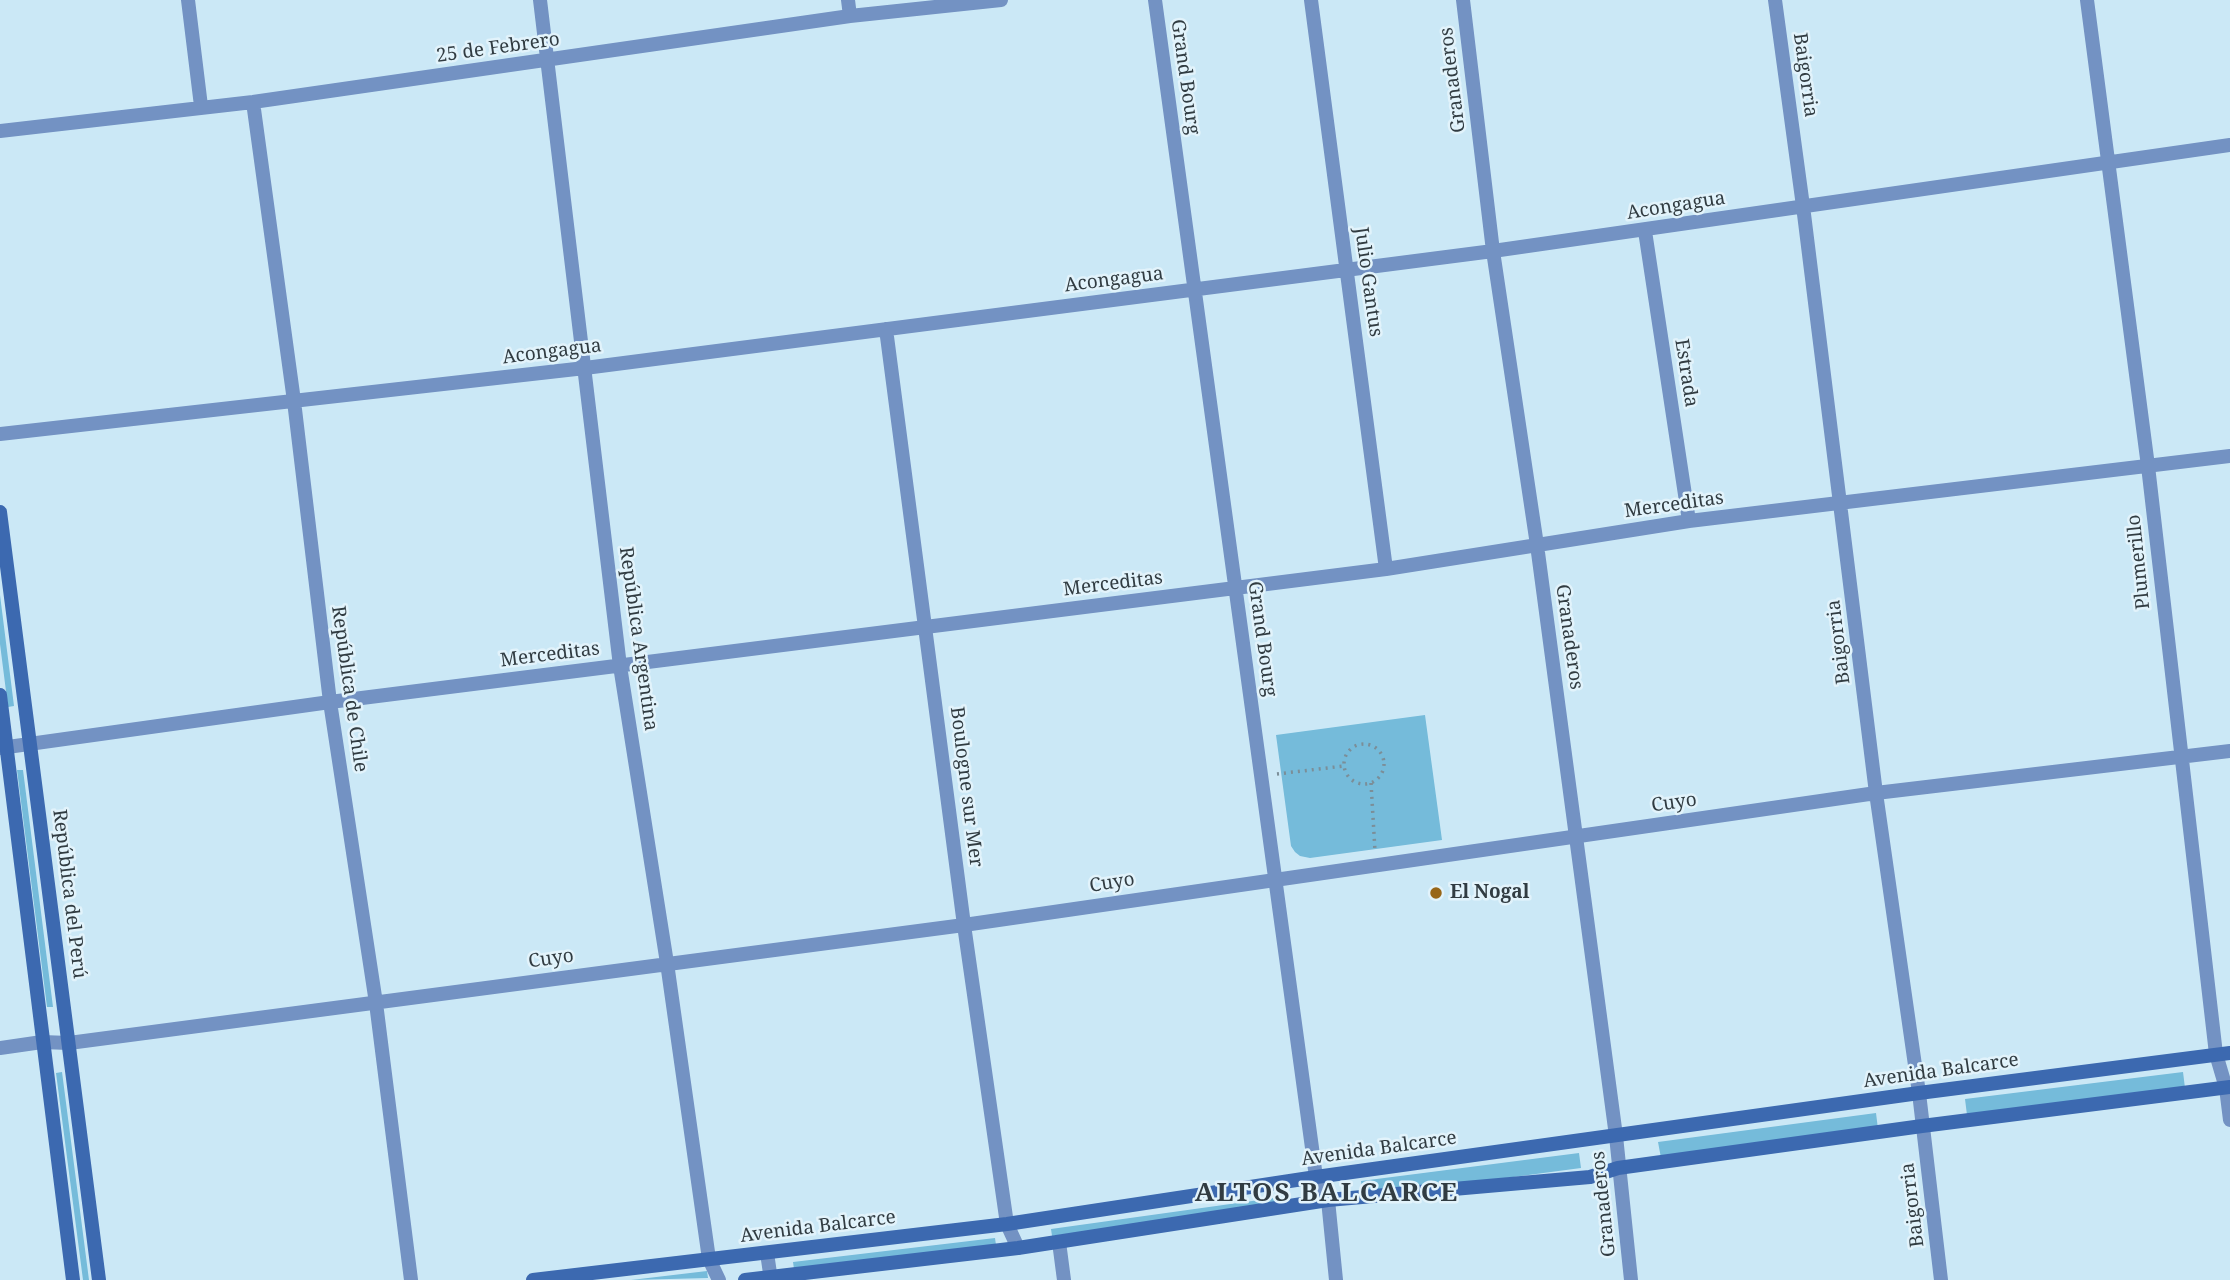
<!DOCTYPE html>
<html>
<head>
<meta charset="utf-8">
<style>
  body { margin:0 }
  canvas { display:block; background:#cbe8f6 }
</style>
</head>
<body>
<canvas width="2230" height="1280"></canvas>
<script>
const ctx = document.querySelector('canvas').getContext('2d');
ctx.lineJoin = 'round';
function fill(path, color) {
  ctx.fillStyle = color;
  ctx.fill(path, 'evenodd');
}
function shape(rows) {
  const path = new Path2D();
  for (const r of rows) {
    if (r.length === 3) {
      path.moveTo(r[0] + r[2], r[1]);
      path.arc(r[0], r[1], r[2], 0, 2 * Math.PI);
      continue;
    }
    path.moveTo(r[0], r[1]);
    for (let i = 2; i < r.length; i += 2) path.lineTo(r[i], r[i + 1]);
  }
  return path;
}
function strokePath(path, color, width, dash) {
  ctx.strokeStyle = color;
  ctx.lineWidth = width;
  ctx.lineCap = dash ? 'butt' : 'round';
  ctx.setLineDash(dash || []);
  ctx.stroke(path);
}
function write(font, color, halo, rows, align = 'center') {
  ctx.font = font + ' "Noto Serif",serif';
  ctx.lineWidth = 5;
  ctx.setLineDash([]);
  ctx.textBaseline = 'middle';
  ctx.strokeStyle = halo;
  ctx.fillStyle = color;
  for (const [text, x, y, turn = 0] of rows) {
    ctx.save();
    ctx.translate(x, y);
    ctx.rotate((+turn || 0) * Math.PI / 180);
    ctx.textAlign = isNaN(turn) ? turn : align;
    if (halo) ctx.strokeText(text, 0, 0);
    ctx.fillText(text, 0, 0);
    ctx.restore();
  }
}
fill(shape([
  [0,595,14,706,8,707,0,644],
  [1425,715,1442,840,1310,858,1300,856,1295,852,1291,846,1276,735],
  [17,770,23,770,53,1007,47,1007],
  [62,1072,89,1280,83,1280,56,1073],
  [2183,1072,2185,1088,1967,1115,1965,1099],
  [1876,1113,1878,1129,1661,1158,1658,1142],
  [1579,1153,1581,1168,1363,1197,1361,1181],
  [1288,1196,1289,1203,1052,1236,1051,1229],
  [995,1238,996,1245,794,1269,793,1262],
  [707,1271,708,1278,631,1280]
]), '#75bbda');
strokePath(shape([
  [1364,764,20],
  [1277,774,1344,766],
  [1371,783,1375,851]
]), '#7b8e98', 3.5, [2, 5]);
strokePath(shape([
  [188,0,201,106],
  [540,0,620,666,667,963,709,1259,719,1280],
  [848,0,850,16],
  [1155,0,1316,1177,1328,1200,1336,1280],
  [1311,0,1386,569],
  [1463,0,1493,251,1537,545,1616,1136,1631,1280],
  [1775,0,1803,206,1876,793,1919,1093,1941,1280],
  [2087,0,2148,466,2216,1054,2226,1088,2230,1120],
  [253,102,294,401,330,702,376,1003,411,1280],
  [0,131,253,102,850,16,1001,0],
  [1645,231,1689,521],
  [886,329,964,925,1007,1224,1018,1248],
  [0,434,585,368,1493,251,2230,145],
  [0,748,330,702,1386,569,1689,521,2230,456],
  [0,1048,42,1042,69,1043,964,925,1876,793,2230,751],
  [1059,1242,1064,1280],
  [767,1253,771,1280]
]), '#7392c3', 14);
strokePath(shape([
  [0,512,99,1280],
  [0,695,73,1280],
  [533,1280,1007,1224,1316,1177,1919,1093,2230,1053],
  [745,1280,1018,1248,1328,1200,1590,1177,1618,1168,1922,1126,2230,1087]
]), '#3c69b0', 14);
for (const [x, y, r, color] of [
  [1436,893,7,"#976618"]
]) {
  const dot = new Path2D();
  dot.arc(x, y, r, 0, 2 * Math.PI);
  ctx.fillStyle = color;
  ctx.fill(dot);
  strokePath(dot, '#e2f3fb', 2.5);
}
write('19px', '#313c42', '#e2f3fb', [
  ["25 de Febrero",498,48,-8],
  ["Baigorria",1805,75,82],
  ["Grand Bourg",1185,77,82],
  ["Granaderos",1453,80,-97],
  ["Acongagua",1676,206,-9],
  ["Acongagua",1114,280,-7],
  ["Julio Gantus",1368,282,82],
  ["Acongagua",552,352,-7],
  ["Estrada",1686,373,81],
  ["Merceditas",1674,505,-8],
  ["Plumerillo",2139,562,-96],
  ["Merceditas",1113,584,-7],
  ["Granaderos",1569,637,82],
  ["República Argentina",638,639,82],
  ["Grand Bourg",1262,639,82],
  ["Baigorria",1839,642,-97],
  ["Merceditas",550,655,-7],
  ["República de Chile",349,689,82],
  ["Boulogne sur Mer",966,787,83],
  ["Cuyo",1674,803,-8],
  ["Cuyo",1112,883,-9],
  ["República del Perú",69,894,83],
  ["Cuyo",551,959,-8],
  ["Avenida Balcarce",1941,1071,-8],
  ["Avenida Balcarce",1379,1149,-8],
  ["Granaderos",1604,1204,-96],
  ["Baigorria",1913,1205,-97],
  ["Avenida Balcarce",818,1227,-7]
]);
write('bold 19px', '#313c42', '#e2f3fb', [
  ["El Nogal",1450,893]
], 'left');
ctx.letterSpacing = '2px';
write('bold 26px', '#313c42', '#e2f3fb', [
  ["ALTOS BALCARCE",1327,1194]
]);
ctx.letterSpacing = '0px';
</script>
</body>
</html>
